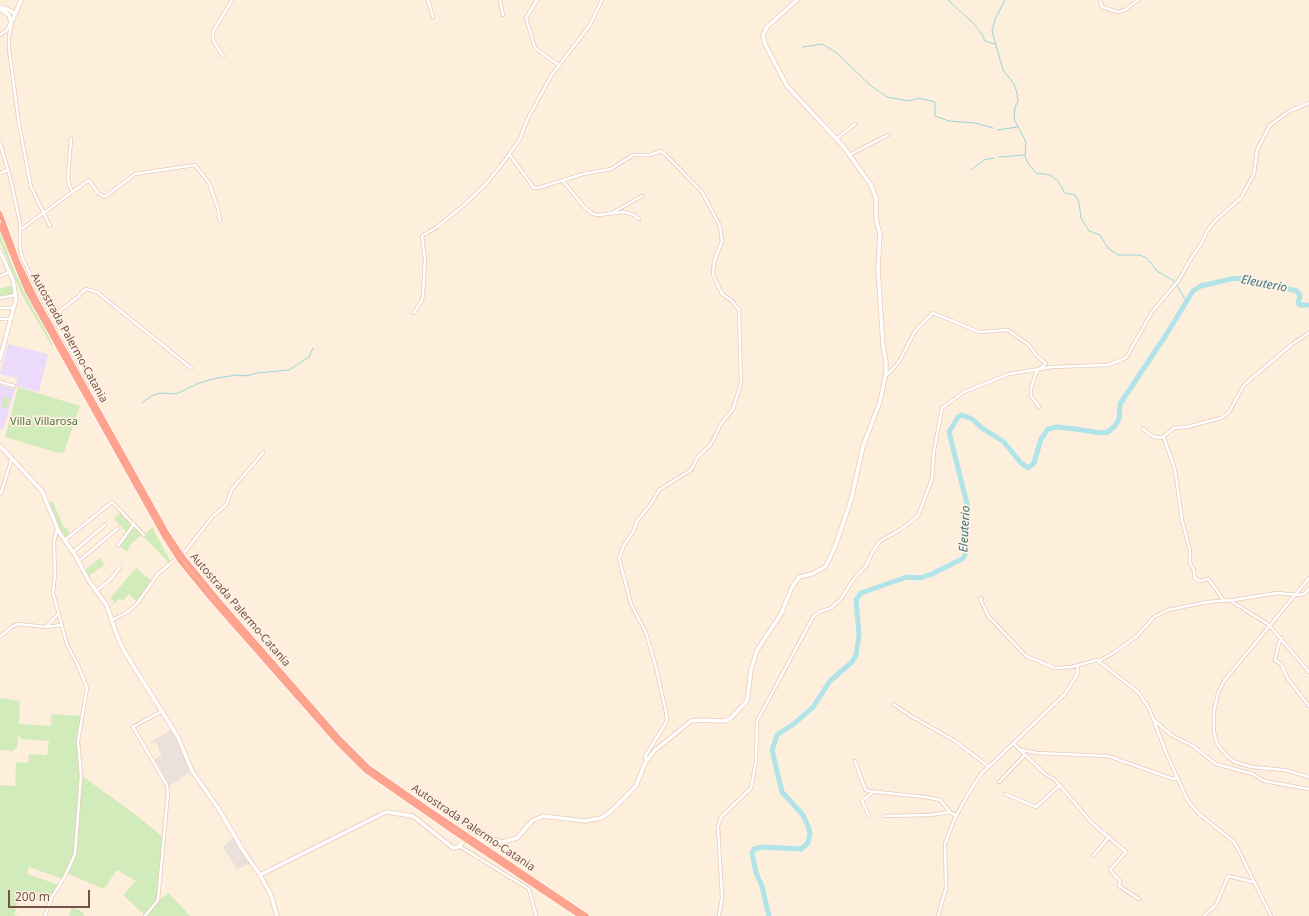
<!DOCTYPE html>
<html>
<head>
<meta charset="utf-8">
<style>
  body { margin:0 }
  #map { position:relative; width:1309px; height:916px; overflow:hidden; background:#feeedc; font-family:"Noto Sans",sans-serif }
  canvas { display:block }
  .scale { position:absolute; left:8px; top:890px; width:82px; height:18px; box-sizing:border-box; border:2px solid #745244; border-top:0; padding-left:5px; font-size:12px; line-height:14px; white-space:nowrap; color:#745244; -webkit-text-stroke:3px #fff2e4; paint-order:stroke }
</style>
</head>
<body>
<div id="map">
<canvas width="1309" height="916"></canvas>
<div class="scale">200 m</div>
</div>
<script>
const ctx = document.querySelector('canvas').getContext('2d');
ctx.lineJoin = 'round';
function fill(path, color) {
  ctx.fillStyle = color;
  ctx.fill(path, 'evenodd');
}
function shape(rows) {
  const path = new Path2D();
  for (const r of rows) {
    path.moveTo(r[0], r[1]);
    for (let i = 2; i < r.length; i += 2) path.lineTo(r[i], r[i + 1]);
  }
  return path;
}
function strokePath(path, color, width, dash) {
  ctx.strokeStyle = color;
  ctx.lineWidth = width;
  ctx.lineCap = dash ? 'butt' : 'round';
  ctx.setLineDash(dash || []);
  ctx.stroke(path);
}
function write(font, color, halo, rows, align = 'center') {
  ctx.font = font + ' "Noto Sans",sans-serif';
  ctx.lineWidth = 3.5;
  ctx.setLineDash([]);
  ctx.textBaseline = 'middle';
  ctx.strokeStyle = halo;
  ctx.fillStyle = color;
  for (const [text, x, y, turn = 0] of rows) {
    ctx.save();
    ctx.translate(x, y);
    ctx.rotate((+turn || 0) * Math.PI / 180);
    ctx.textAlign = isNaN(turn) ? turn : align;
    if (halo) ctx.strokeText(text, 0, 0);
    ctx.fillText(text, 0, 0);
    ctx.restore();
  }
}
fill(shape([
  [170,730,178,741,190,772,169,786,155,759,162,755,158,749,159,748,156,742,152,744,151,742],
  [234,837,250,864,237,869,223,847]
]), '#ebe0da');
fill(shape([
  [8,344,48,354,39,392,16,386,17,378,0,374],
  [0,385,15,389,3,430,0,429]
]), '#ebdaf9');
fill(shape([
  [0,233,16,274,53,345,52,346,22,295,0,242],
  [12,286,13,294,0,298,0,288],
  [18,387,80,406,64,452,58,453,5,437],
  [4,397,10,399,7,409,1,407],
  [48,501,53,502,64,528,66,527,70,533,64,538],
  [120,513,131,525,126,532,114,519],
  [134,527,142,535,131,544,127,552,120,546],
  [152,527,170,560,173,560,169,563,143,536],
  [100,558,104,565,89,576,85,570],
  [136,568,152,581,148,583,149,585,137,602,129,594,123,601,119,599,111,607,114,602,110,598],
  [0,698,20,701,19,724,51,726,51,714,82,716,78,741,81,775,136,815,165,839,159,900,169,893,190,916,145,916,146,914,142,913,123,895,136,881,117,870,104,889,66,873,63,879,29,867,27,874,59,885,49,904,20,895,14,915,18,916,0,916,0,785,15,786,16,762,28,763,29,754,47,755,49,741,20,739,20,736,18,736,17,749,14,749,14,751,0,750],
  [70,907,80,910,85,916,69,916,71,910]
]), '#d2ebbb');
strokePath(shape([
  [948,0,973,23,981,33,985,41,995,44],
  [1005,0,995,19,992,31,1003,70,1014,84,1017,93,1018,101,1015,107,1014,119,1026,142,1025,156,1028,163,1036,173,1050,175,1058,181,1065,193,1075,195,1079,202,1081,218,1089,231,1100,235,1108,248,1118,255,1139,255,1147,258,1157,271,1174,281,1187,302],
  [803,47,822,44,837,53,870,85,887,97,909,101,919,98,935,102,935,116,949,121,975,123,993,128],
  [997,130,1018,127],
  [999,157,1024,155],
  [971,170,984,160,994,158],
  [142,403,151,396,160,393,176,394,199,383,217,378,237,375,246,376,257,373,289,370,309,357,313,348]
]), '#96d4da', 1);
strokePath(shape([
  [769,916,762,886,756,873,752,853,754,849,763,847,801,849,808,843,810,833,808,826,803,815,782,792,772,750,777,735,795,723,813,707,830,681,852,662,856,655,859,635,856,600,861,593,907,577,920,578,932,574,962,559,965,555,968,508,949,432,958,417,962,415,972,419,982,428,1004,442,1020,462,1028,468,1034,463,1041,439,1048,429,1057,427,1075,429,1101,433,1108,432,1115,426,1119,419,1120,404,1166,335,1193,291,1201,286,1231,279,1244,278,1297,291,1300,296,1298,303,1300,305,1309,305]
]), '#b0e4e8', 5);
const street = shape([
  [428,0,433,17],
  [500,0,503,15],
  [537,0,526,18,535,48,560,66],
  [1100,0,1102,7,1118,12,1125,10,1138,0],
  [12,22,9,36,9,49,19,124,31,187,50,226],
  [0,35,7,30,11,21],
  [223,56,213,40,213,32,232,0],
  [71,139,68,178,69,185,72,191],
  [836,139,855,124],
  [0,143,10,177,20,223,20,248,22,257,40,295,90,385],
  [509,154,534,188,538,188,583,174,611,169,633,155,650,155,661,151,665,154,702,192,720,226,722,241,714,262,713,275,722,294,732,301,739,310,741,383,733,409,721,424,711,444,698,457,691,470,659,490,651,504,637,521,633,532,624,545,619,558,631,604,646,633,656,667,666,712,667,721,648,752,645,757,646,760],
  [849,155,888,135],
  [0,173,8,170],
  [563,181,585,208,593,214,598,215,624,212,634,215,639,219],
  [612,213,642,196],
  [20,230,89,180,98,193,105,197,135,174,195,165,209,183,218,209,220,221],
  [0,276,9,272],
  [0,298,15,295],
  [0,308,14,308],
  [414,313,422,300,423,294,425,259,422,236,437,227,464,205,487,183,505,160,520,139,527,120,551,76,590,25,602,0],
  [0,319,11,319],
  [53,320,62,309,78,297,82,292,86,289,90,290,97,292,191,368],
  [1037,370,1031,388,1031,396,1039,407],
  [886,376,899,362,915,331,933,313,979,332,1008,330,1029,345,1036,355,1044,362,1046,364,1040,368],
  [0,382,14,386],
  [1143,429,1154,437,1164,438,1175,470,1182,520,1190,551,1190,563,1194,570,1194,577,1199,581,1208,579,1210,581,1224,601],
  [1163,437,1174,428,1187,427,1221,418,1229,412,1244,385,1291,345,1309,333],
  [1,493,12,458],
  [65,540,112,502,144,535],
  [118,546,134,524],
  [73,552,105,525],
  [185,552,212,517,226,505,232,489,263,453],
  [79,561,118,528],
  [1309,578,1224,681,1218,693,1214,711,1214,732,1217,744,1228,757,1235,762,1252,767,1285,770,1309,777],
  [96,591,111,579,120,567],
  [982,598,980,599,989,617,1026,656,1055,668,1072,667,1097,660,1138,692,1149,708,1167,755,1188,801,1199,814,1233,841,1237,847,1271,916],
  [1231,601,1269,625,1309,672],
  [58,614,46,627,61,625],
  [112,620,126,613,136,605,158,574,173,561],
  [0,637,13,626,19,624,46,627],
  [1282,638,1279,643,1275,660,1281,664,1288,679,1309,706],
  [1099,661,1115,652,1137,636,1154,617,1168,610,1207,602,1234,600,1277,593,1298,595,1304,594,1309,589],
  [893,704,911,716,955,741,988,766],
  [1153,719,1171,735,1193,746,1216,764,1253,774,1264,781,1309,789],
  [1013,743,1045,774,1055,780,1092,823,1126,852,1110,870,1120,881,1119,886,1139,899],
  [1021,750,1037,753,1108,756,1173,779,1178,778],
  [855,761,865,789,868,791,925,797,940,800,950,812,956,816],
  [999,782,1025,755],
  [1005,794,1036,807,1060,785],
  [869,816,862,801,873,792],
  [886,816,930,815,950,812],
  [459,846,529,889,536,916],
  [1093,856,1108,838],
  [45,916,52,897,65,876,75,854,81,776,78,741,87,688,77,663,67,645,53,593,55,575,54,542,57,529],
  [145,916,158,900,168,793,167,785,133,727,162,711],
  [719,916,722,897,718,827,721,817,751,788,756,761,757,721,813,617,819,612,831,608,841,599,853,580,866,566,872,553,880,541,900,530,918,516,932,479,934,451,942,408,964,392,1009,374,1052,367,1108,365,1126,358,1152,312,1179,280,1190,260,1201,244,1207,231,1216,220,1241,198,1254,174,1257,150,1270,125,1290,111,1309,103],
  [938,916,946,888,945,844,954,820,967,796,981,774,1065,694,1077,675,1078,665],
  [1204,916,1216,905,1228,876,1253,882]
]);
const secondary = shape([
  [0,7,9,10,15,14],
  [0,9,9,15,11,22],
  [13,19,21,0],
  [0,251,13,280,16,299,0,359],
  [0,446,42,491,59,532,75,555,89,581,107,606,116,633,124,651,178,737,192,771,218,808,244,852,260,875,271,895,277,916],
  [471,831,480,830,491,839,503,842,517,838,532,821,543,816,585,821,601,818,609,813,636,786,645,763,654,751,691,721,704,720,724,721,730,719,747,701,751,670,757,650,781,614,792,587,799,577,812,574,825,567,829,560,836,544,851,500,863,446,880,402,886,372,886,362,883,346,878,269,880,234,876,219,876,198,871,185,843,146,787,86,765,44,763,35,767,27,797,0],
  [260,875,386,812,413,816,453,848,458,847,462,843]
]);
const highway = shape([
  [0,213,18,262,36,299,167,533,183,557,219,601,338,737,368,767,431,811,587,916],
  [0,225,27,291,164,536,180,561,212,600,337,742,366,771,454,832,580,916]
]);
strokePath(street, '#e4cbbb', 4);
strokePath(secondary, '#e9cbb8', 5);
strokePath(highway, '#fff', 6);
strokePath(street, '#fff', 2.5);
strokePath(secondary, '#fff', 3.5);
strokePath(highway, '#fda38e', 4.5);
write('11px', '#745244', '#fff2e4', [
  ["Autostrada Palermo-Catania",69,338,61],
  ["Autostrada Palermo-Catania",240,610,49],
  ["Autostrada Palermo-Catania",473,828,34]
]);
write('11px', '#4f7539', '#fff2e4', [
  ["Villa Villarosa",44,422]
]);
write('italic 12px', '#37757c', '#fff2e4', [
  ["Eleuterio",1264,284,11],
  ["Eleuterio",965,529,-87]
]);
</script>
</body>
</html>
